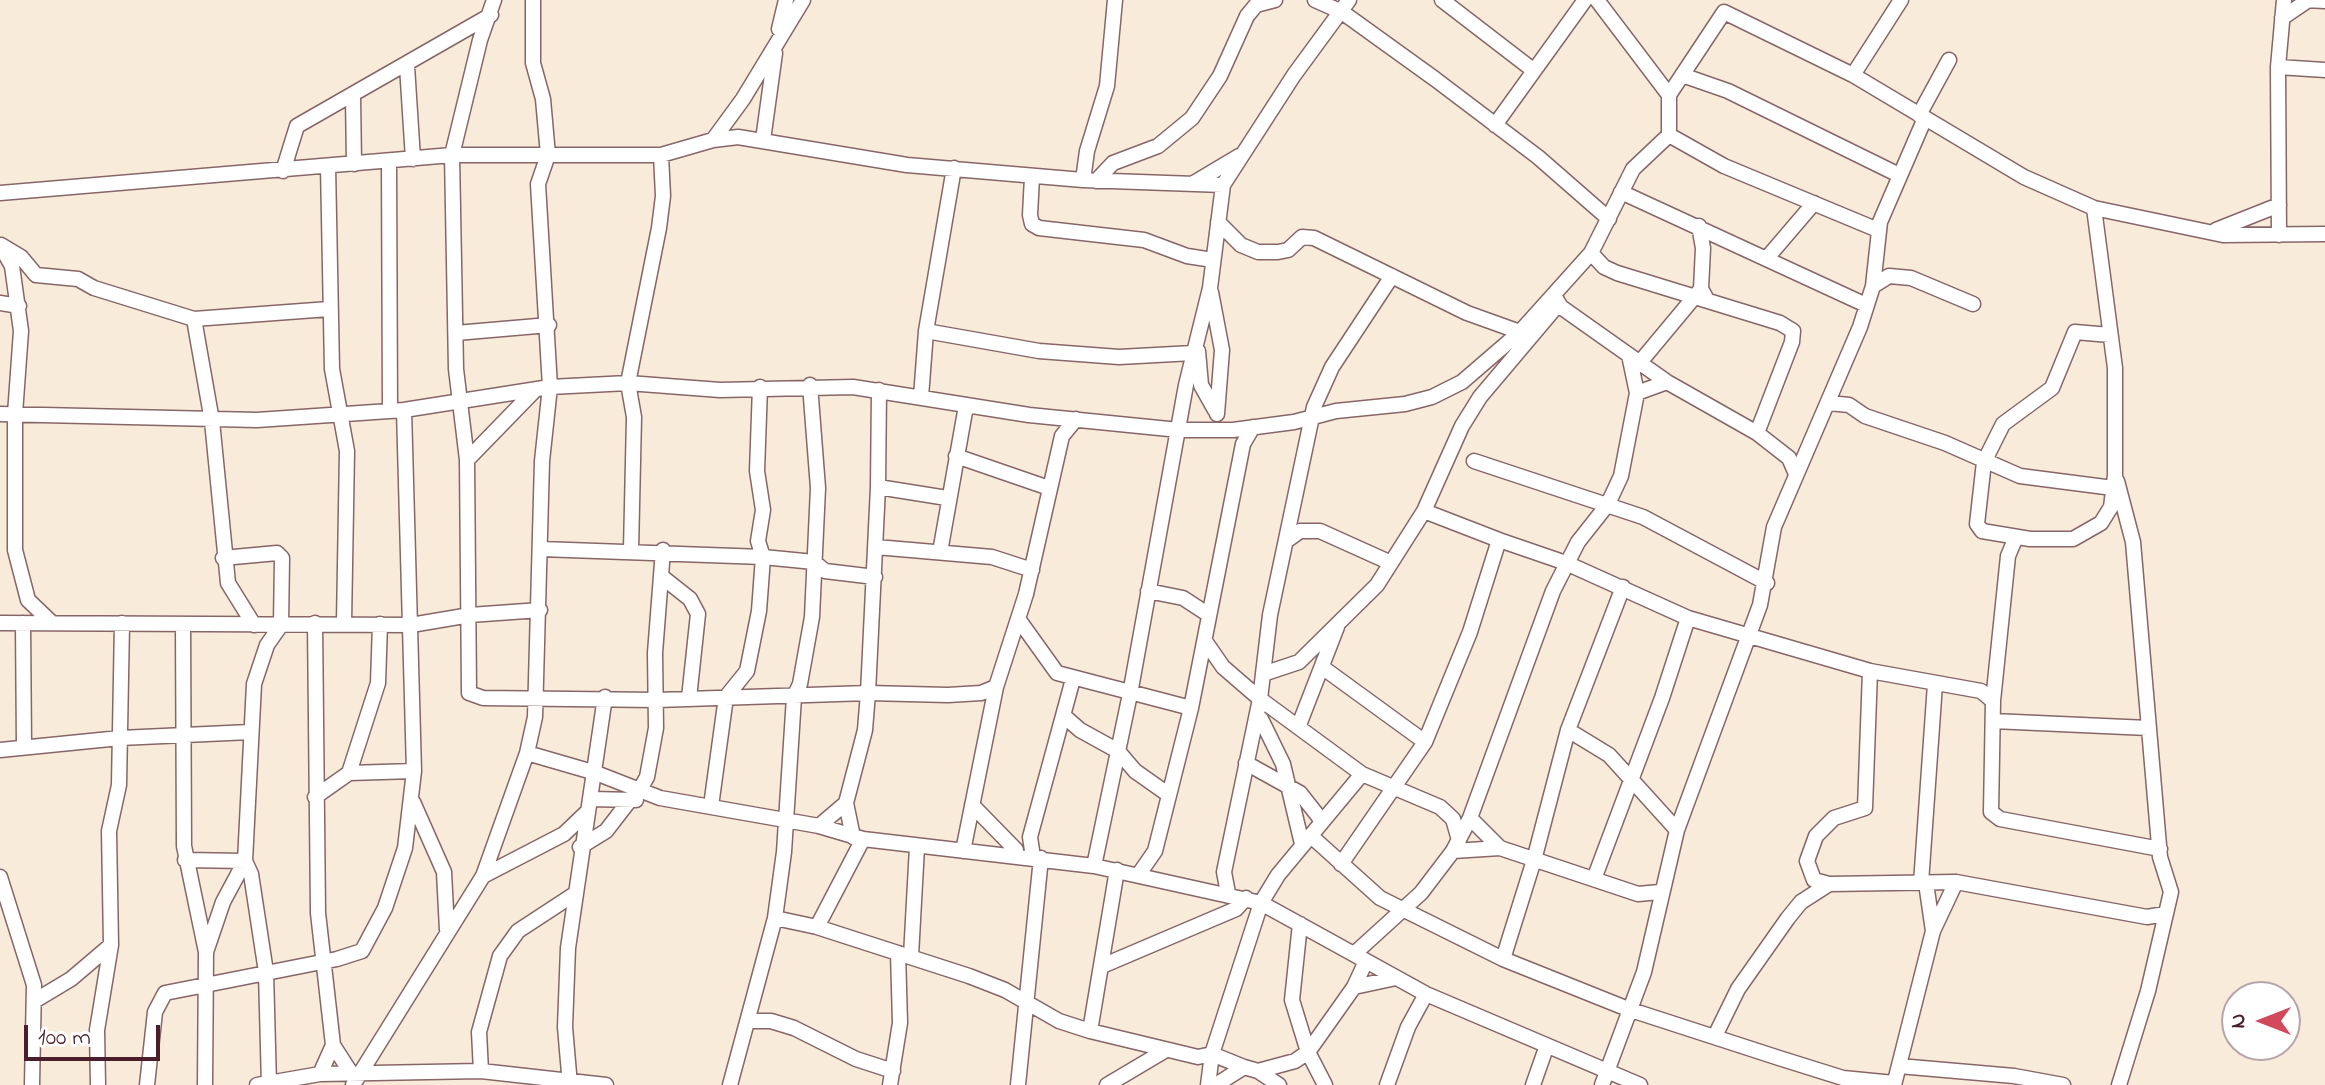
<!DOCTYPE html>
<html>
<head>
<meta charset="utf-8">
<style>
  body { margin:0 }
  #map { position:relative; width:2325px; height:1085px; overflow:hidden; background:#f8ebda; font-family:"Indie Flower",sans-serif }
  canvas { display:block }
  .north { position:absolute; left:2221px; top:981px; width:80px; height:80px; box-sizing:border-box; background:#fff; border:2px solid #b7a5aa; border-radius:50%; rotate:270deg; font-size:22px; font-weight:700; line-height:32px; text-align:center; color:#4a1f2b }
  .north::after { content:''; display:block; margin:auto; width:28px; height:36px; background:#d1495b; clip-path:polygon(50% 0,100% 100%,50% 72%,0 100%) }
  .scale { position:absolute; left:24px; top:1025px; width:136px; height:36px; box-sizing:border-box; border:4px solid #4a1f2b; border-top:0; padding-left:10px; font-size:24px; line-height:28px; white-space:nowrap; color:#4a1f2b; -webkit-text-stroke:6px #fff; paint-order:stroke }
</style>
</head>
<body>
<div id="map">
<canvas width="2325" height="1085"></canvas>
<div class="north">N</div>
<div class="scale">100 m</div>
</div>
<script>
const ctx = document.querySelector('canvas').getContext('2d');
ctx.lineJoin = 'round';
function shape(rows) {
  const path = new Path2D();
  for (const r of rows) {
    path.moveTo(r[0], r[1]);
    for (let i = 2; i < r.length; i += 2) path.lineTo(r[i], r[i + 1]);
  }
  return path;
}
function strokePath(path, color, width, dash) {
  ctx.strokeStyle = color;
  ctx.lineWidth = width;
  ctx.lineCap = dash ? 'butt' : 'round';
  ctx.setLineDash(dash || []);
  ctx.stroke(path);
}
const minor = shape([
  [494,0,480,40,452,155,456,369,467,460,469,693,483,698,657,700,868,693,948,695,981,693,996,687],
  [1315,0,1342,12,1435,79,1538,157,1609,219],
  [1442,0,1533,70],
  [2305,0,2325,1],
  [2282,18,2307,1],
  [779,29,786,0],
  [407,66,413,159],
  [2278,67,2325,70],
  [1682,75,1728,91,1899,175],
  [1853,75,1901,0],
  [1669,95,1724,12,1853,75,2024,177,2094,208,2223,235,2325,234],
  [353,96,354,164],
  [1919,115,1949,60],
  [1495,125,1585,0],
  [1669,135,1724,166,1878,230],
  [713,140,743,99,803,0],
  [763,140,775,53],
  [389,161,390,410],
  [328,166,332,369,347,451,344,623],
  [283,171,297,126,491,15],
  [1032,177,1030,215,1032,224,1039,228,1144,240,1187,256,1213,260],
  [1083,180,1087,151,1107,86,1115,0],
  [1096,181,1113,163,1158,146,1192,118,1220,76,1247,16,1256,5,1275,0],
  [1192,184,1239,156],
  [1621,192,1866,305],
  [0,193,452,155,661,155,713,140,738,137,907,165,1083,180,1223,185],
  [2094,208,2115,368,2115,475,2111,507,2101,523,2073,539,2030,539,1982,531,1977,524,1984,462,2003,424,2052,388,2075,332,2110,335],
  [1218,222,1241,245,1258,252,1278,252,1288,250,1302,237,1314,238,1467,313,1520,332],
  [1699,226,1703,248,1701,289,1705,296],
  [2216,230,2279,205],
  [2279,235,2278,67,2284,0],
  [0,245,12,266,21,331,15,414,15,550,28,600,52,623],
  [1,245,21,257,36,275,78,279,94,288,194,319,329,309],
  [1591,253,1604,267,1617,273,1780,323,1793,331,1792,342,1757,433],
  [1767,258,1814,203],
  [1873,286,1889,276,1911,278,1973,304],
  [1211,292,1222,350,1217,414],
  [1555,297,1561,307,1667,382,1757,433,1789,458,1796,474],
  [0,303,19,306],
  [194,319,212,421,228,583,254,625],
  [926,331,1039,351,1119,357,1193,353],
  [456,333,549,325],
  [1198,351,1201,385,1215,410],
  [1641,361,1701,289],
  [1637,393,1667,382],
  [921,397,926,331,954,168],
  [1829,403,1849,405,1865,416,1945,443,2020,476,2113,488],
  [0,414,257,420,404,410,550,387,628,383,720,390,853,387,1029,415,1179,430,1233,430,1294,422,1336,411,1405,404,1432,397,1462,382,1520,332,1591,253,1633,169,1669,135,1669,95,1597,0],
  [956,456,1049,488],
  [467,460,536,389],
  [1474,461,1643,517,1767,583],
  [2117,481,2133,542,2160,857,2171,892,2148,991,2119,1085],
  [878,487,947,498],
  [1424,511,1499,540],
  [2016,537,2008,556,1993,701,1991,812,2000,819,2160,849],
  [1286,541,1300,531,1320,531,1391,563],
  [876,547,992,557,1032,570],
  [541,549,763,557,814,562,825,571,875,577],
  [631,550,634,417,628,383,659,228,663,196,661,155],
  [940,552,966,406],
  [223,558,277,553,282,558,281,625,267,645,254,684,245,861,251,874,266,972,269,1085],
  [661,576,690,599,698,614,689,698],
  [1148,591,1183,598,1209,615],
  [1019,620,1057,673,1191,708],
  [0,623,411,625,470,615,540,610],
  [23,623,24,747],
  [315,623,318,913,333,1045,351,1073],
  [183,624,184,846,206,952,205,1085],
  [1205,641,1223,667,1260,699,1362,774,1440,807,1453,819,1459,840],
  [1322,667,1425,742],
  [1870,671,1865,808,1834,818,1816,836,1807,861,1814,880,1829,884,1956,882,2147,917,2165,914],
  [1263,674,1299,662,1377,585,1424,511,1462,426,1480,397,1556,307],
  [1064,716,1080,730,1118,751,1135,771,1169,795],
  [1261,719,1283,764,1302,844],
  [1993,721,2148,728],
  [1299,725,1337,627],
  [1568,730,1609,755,1677,830],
  [0,750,120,738,250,732],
  [527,753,596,773,660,798,819,826,863,839,1094,866,1261,903,1426,994,1640,1085],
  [1246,763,1300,793,1322,821],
  [349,773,378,683,380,624],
  [640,789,647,777,656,728,655,653,663,550],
  [315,797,349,773,414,771],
  [590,799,636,800],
  [413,802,444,872,447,930],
  [972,805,1016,850],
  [711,806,726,697,747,671,759,611,763,557,758,541,763,510,757,471,760,387],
  [1470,818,1500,848],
  [819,826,846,803],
  [1311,836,1380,898,1503,959,1628,1009,1779,1058,1843,1078,1894,1083],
  [853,837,846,803,865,730,868,693,878,487,879,390],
  [580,847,606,831,630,800],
  [963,851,996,687,1026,594,1062,436,1076,419],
  [1453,851,1500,848,1638,894,1660,892],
  [1033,857,1030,837,1073,679],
  [185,860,245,861],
  [1341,864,1425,742,1470,632,1499,540,1566,563,1688,618,1870,671,1981,691,1993,701],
  [1094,866,1130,694,1186,385,1210,288,1223,185,1294,75,1349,0],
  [1139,874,1155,851,1191,708,1243,444,1253,427],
  [483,876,564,834,587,812],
  [0,877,34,985,32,1085],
  [1594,879,1662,698,1688,618],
  [1921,883,1935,684],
  [1926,883,1933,931],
  [1228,893,1224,872,1260,699,1270,615,1314,407,1332,367,1392,276],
  [775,918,817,927,969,976,1005,990,1059,1021,1090,1031,1198,1057,1212,1054,1244,1067],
  [1300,924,1292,1000,1308,1052,1325,1085],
  [817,927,863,839],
  [206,952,223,902,245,861],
  [1354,954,1421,893,1453,851,1470,818,1553,591,1578,542,1608,504,1621,476,1637,393,1629,355],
  [911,956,917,847],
  [1503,959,1534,860,1568,730,1623,587],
  [1102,966,1236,909,1246,898],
  [1354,987,1396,978],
  [36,1000,71,979,111,945],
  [748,1021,771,1021,794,1028,856,1059,893,1071],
  [1090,1031,1117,870],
  [1715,1036,1738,989,1788,918,1801,902,1829,884],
  [1899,1066,2014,1076,2063,1085],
  [481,1071,479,1032,500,956,518,931,576,893],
  [1258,1071,1295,1061,1308,1052,1354,987,1366,961],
  [320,1074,333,1045],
  [98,1085,97,1030,111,945,109,831,119,785,122,623],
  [147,1085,155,1012,165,993,337,959,362,951,385,908,405,848,414,771,404,410],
  [257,1085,320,1074,481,1071,606,1085],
  [353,1085,483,876,527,753,535,717,542,461,550,387,538,184,548,155,543,99,533,63,533,0],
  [570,1085,565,1027,568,948,605,697],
  [730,1085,775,918,784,852,794,697,800,684,812,617,818,488,810,385],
  [890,1085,900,1023,898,953],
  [1018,1085,1041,858],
  [1107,1085,1166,1050],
  [1208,1085,1212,1054,1261,903,1278,875,1362,774],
  [1216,1085,1244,1067,1258,1071,1279,1085],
  [1387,1085,1408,1027,1426,994],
  [1533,1085,1546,1048],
  [1602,1085,1644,972,1677,830,1760,605,1774,527,1860,327,1873,286,1880,222,1925,118],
  [1894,1085,1933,931,1956,882]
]);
strokePath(minor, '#876668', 17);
strokePath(minor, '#fff', 14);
</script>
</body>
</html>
